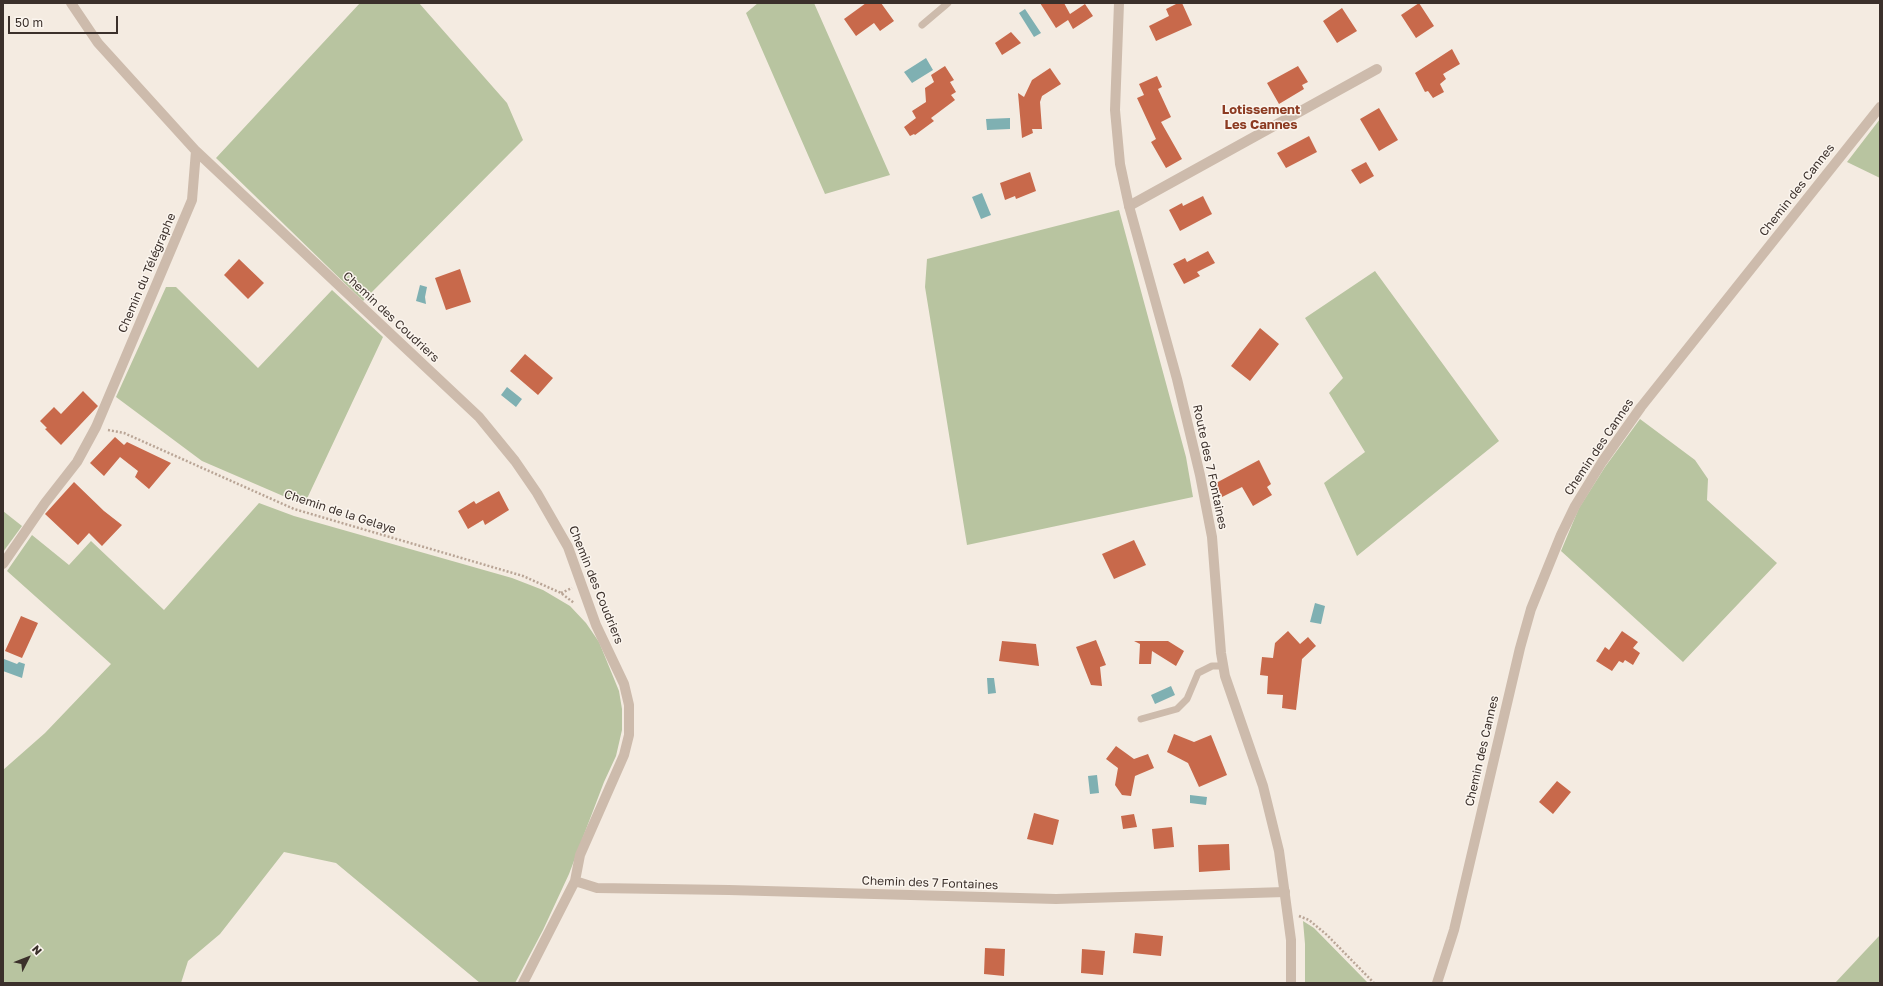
<!DOCTYPE html>
<html>
<head>
<meta charset="utf-8">
<style>
  body { margin:0 }
  #map { position:relative; width:1883px; height:986px; overflow:hidden; background:#f4ebe1; font-family:"Golos Text",sans-serif }
  canvas { display:block }
  .frame { position:absolute; inset:0; border:4px solid #3b302b; pointer-events:none }
  .north { position:absolute; left:8px; top:938px; width:40px; height:40px; -webkit-text-stroke:3px #fbf5ee; paint-order:stroke; rotate:48deg; font-size:11px; font-weight:700; line-height:16px; text-align:center; color:#3b302b }
  .north::after { content:''; display:block; margin:auto; width:14px; height:18px; background:#3b302b; clip-path:polygon(50% 0,100% 100%,50% 72%,0 100%) }
  .scale { position:absolute; left:8px; top:16px; width:110px; height:18px; box-sizing:border-box; border:2px solid #3b302b; border-top:0; padding-left:5px; font-size:12px; line-height:14px; white-space:nowrap; color:#3b302b; -webkit-text-stroke:3px #fbf5ee; paint-order:stroke }
</style>
</head>
<body>
<div id="map">
<canvas width="1883" height="986"></canvas>
<div class="frame"></div>
<div class="north">N</div>
<div class="scale">50 m</div>
</div>
<script>
const ctx = document.querySelector('canvas').getContext('2d');
ctx.lineJoin = 'round';
function fill(path, color) {
  ctx.fillStyle = color;
  ctx.fill(path, 'evenodd');
}
function shape(rows) {
  const path = new Path2D();
  for (const r of rows) {
    path.moveTo(r[0], r[1]);
    for (let i = 2; i < r.length; i += 2) path.lineTo(r[i], r[i + 1]);
  }
  return path;
}
function strokePath(path, color, width, dash) {
  ctx.strokeStyle = color;
  ctx.lineWidth = width;
  ctx.lineCap = dash ? 'butt' : 'round';
  ctx.setLineDash(dash || []);
  ctx.stroke(path);
}
function write(font, color, halo, rows, align = 'center') {
  ctx.font = font + ' "Golos Text",sans-serif';
  ctx.lineWidth = 3;
  ctx.setLineDash([]);
  ctx.textBaseline = 'middle';
  ctx.strokeStyle = halo;
  ctx.fillStyle = color;
  for (const [text, x, y, turn = 0] of rows) {
    ctx.save();
    ctx.translate(x, y);
    ctx.rotate((+turn || 0) * Math.PI / 180);
    ctx.textAlign = isNaN(turn) ? turn : align;
    if (halo) ctx.strokeText(text, 0, 0);
    ctx.fillText(text, 0, 0);
    ctx.restore();
  }
}
fill(shape([
  [360,3,419,3,507,103,523,140,363,301,216,158],
  [758,3,814,3,890,175,825,194,746,13],
  [1880,119,1880,178,1847,162],
  [1119,210,1186,457,1193,497,967,545,925,287,927,259],
  [1375,271,1499,441,1357,556,1324,483,1365,452,1329,393,1343,378,1305,318],
  [166,287,176,287,258,368,332,290,383,337,304,505,202,461,116,397],
  [1640,419,1695,460,1708,479,1707,500,1777,563,1683,662,1561,551,1579,508,1605,467],
  [259,503,294,516,512,578,543,590,570,606,586,623,599,642,619,691,622,709,622,730,616,756,604,782,569,874,543,930,515,983,480,983,336,863,284,852,220,934,188,961,181,983,3,983,3,770,45,733,111,664,7,571,32,535,69,565,91,541,164,610],
  [3,511,22,526,3,552],
  [1303,921,1314,928,1368,983,1305,983,1305,944],
  [1880,935,1880,983,1835,983]
]), '#b8c4a0');
fill(shape([
  [1025,9,1041,33,1034,37,1019,13],
  [926,58,933,70,912,83,904,72],
  [1010,118,1010,129,987,130,986,119],
  [982,193,991,215,981,219,972,197],
  [420,285,427,287,425,297,426,304,416,301],
  [507,387,522,399,516,407,501,395],
  [1315,603,1325,606,1321,624,1310,622],
  [4,659,17,664,19,662,25,664,22,678,3,671],
  [987,678,994,678,996,693,988,694],
  [1171,686,1175,695,1155,704,1151,695],
  [1097,775,1099,793,1090,794,1088,776],
  [1190,795,1207,797,1206,805,1190,803]
]), '#7fb0b2');
fill(shape([
  [866,3,881,3,894,21,880,31,874,23,856,36,844,19],
  [1040,3,1064,3,1070,14,1085,4,1093,16,1073,29,1068,20,1056,28],
  [1178,3,1182,3,1192,25,1156,41,1149,26,1169,16,1166,9],
  [1419,3,1434,26,1416,38,1401,15],
  [1342,8,1357,31,1337,43,1323,21],
  [1011,32,1021,43,1002,55,995,43],
  [1452,49,1460,64,1443,74,1446,79,1440,84,1444,92,1433,98,1428,91,1425,92,1415,73],
  [945,66,954,80,950,82,956,92,951,95,955,100,931,118,934,121,915,135,914,134,910,136,904,127,916,118,912,111,926,102,925,88,934,82,931,75],
  [1298,66,1308,82,1302,85,1304,89,1279,104,1267,83],
  [1050,68,1061,84,1042,96,1040,102,1042,129,1032,129,1033,133,1022,138,1018,93,1024,97,1032,80],
  [1157,76,1162,87,1158,89,1171,117,1161,122,1182,159,1166,168,1151,142,1156,139,1137,98,1144,95,1139,84],
  [1379,108,1398,140,1379,151,1360,119],
  [1309,136,1317,152,1286,168,1277,153],
  [1366,162,1374,176,1360,184,1351,170],
  [1030,172,1036,191,1016,199,1015,196,1005,200,1000,183],
  [1203,196,1212,214,1180,231,1169,210,1182,203,1183,206],
  [1208,251,1215,263,1197,272,1200,276,1184,284,1173,264,1185,258,1187,262],
  [239,259,264,283,248,299,224,275],
  [460,269,471,302,446,310,435,278],
  [1260,328,1279,344,1250,381,1231,366],
  [525,354,553,378,538,395,510,371],
  [83,391,98,406,61,445,45,429,47,428,40,421,54,407,61,414],
  [115,437,124,445,127,442,171,463,149,489,135,477,138,471,120,457,104,476,90,463],
  [1259,460,1271,484,1267,487,1272,495,1253,506,1242,487,1222,497,1216,483],
  [74,482,104,511,122,525,102,546,89,533,78,545,45,514],
  [499,491,509,510,485,525,483,520,468,529,458,511,474,501,476,504],
  [1134,540,1146,565,1114,579,1102,554],
  [21,616,38,623,22,658,5,651],
  [1288,631,1300,644,1308,637,1316,646,1302,659,1296,710,1282,708,1283,695,1267,694,1268,676,1260,675,1262,657,1273,658,1275,643],
  [1622,631,1638,642,1633,648,1640,653,1633,665,1625,660,1623,663,1619,661,1612,671,1596,661,1605,647,1609,650],
  [1096,640,1106,665,1100,667,1102,686,1091,685,1076,647],
  [1002,641,1036,644,1039,666,999,661],
  [1134,641,1168,641,1184,651,1176,666,1152,651,1151,664,1139,664,1140,644],
  [1174,734,1194,742,1211,735,1227,775,1199,787,1188,763,1167,752],
  [1116,746,1134,759,1148,754,1154,768,1135,776,1131,796,1122,795,1115,785,1118,768,1106,759],
  [1557,781,1571,792,1553,814,1539,802],
  [1034,813,1059,820,1053,845,1027,839],
  [1134,814,1137,827,1123,829,1121,816],
  [1172,827,1174,847,1154,849,1152,829],
  [1229,844,1230,870,1199,872,1198,845],
  [1135,933,1163,936,1161,956,1133,953],
  [985,948,1005,949,1004,976,984,974],
  [1082,949,1105,951,1103,975,1081,973]
]), '#c8694b');
strokePath(shape([
  [108,430,124,433,294,509,523,576,561,593,574,603],
  [561,593,572,588],
  [1299,916,1309,920,1327,935,1374,983]
]), '#b9a596', 2.5, [2, 2]);
strokePath(shape([
  [922,25,948,3],
  [1141,719,1177,709,1187,699,1198,673,1212,666,1223,666]
]), '#cdbbac', 7);
strokePath(shape([
  [71,3,98,43,196,151,479,417,515,461,537,493,568,547,596,625,624,684,629,705,629,735,624,755,580,855,575,881,523,983],
  [1129,206,1377,69],
  [3,564,45,503,77,462,96,427,192,200,196,151],
  [575,881,597,888,729,890,1056,899,1285,892],
  [1437,983,1454,930,1520,648,1531,609,1561,535,1575,506,1602,462,1641,407,1880,107]
]), '#cdbbac', 10);
strokePath(shape([
  [1119,3,1115,110,1120,164,1129,206,1177,379,1200,475,1212,537,1221,653,1225,676,1263,786,1279,851,1291,940,1291,983]
]), '#cdbbac', 10);
write('12px', '#3b302b', '#fbf5ee', [
  ["Chemin des Cannes",1797,190,-52],
  ["Chemin du Télégraphe",147,273,-67],
  ["Chemin des Coudriers",391,317,43],
  ["Chemin des Cannes",1599,447,-56],
  ["Route des 7 Fontaines",1210,467,78],
  ["Chemin de la Gelaye",340,512,18],
  ["Chemin des Coudriers",596,585,68],
  ["Chemin des Cannes",1482,751,-77],
  ["Chemin des 7 Fontaines",930,883,2]
]);
write('bold 13px', '#8c3b22', '#fbf5ee', [
  ["Lotissement",1261,110],
  ["Les Cannes",1261,125]
]);
</script>
</body>
</html>
